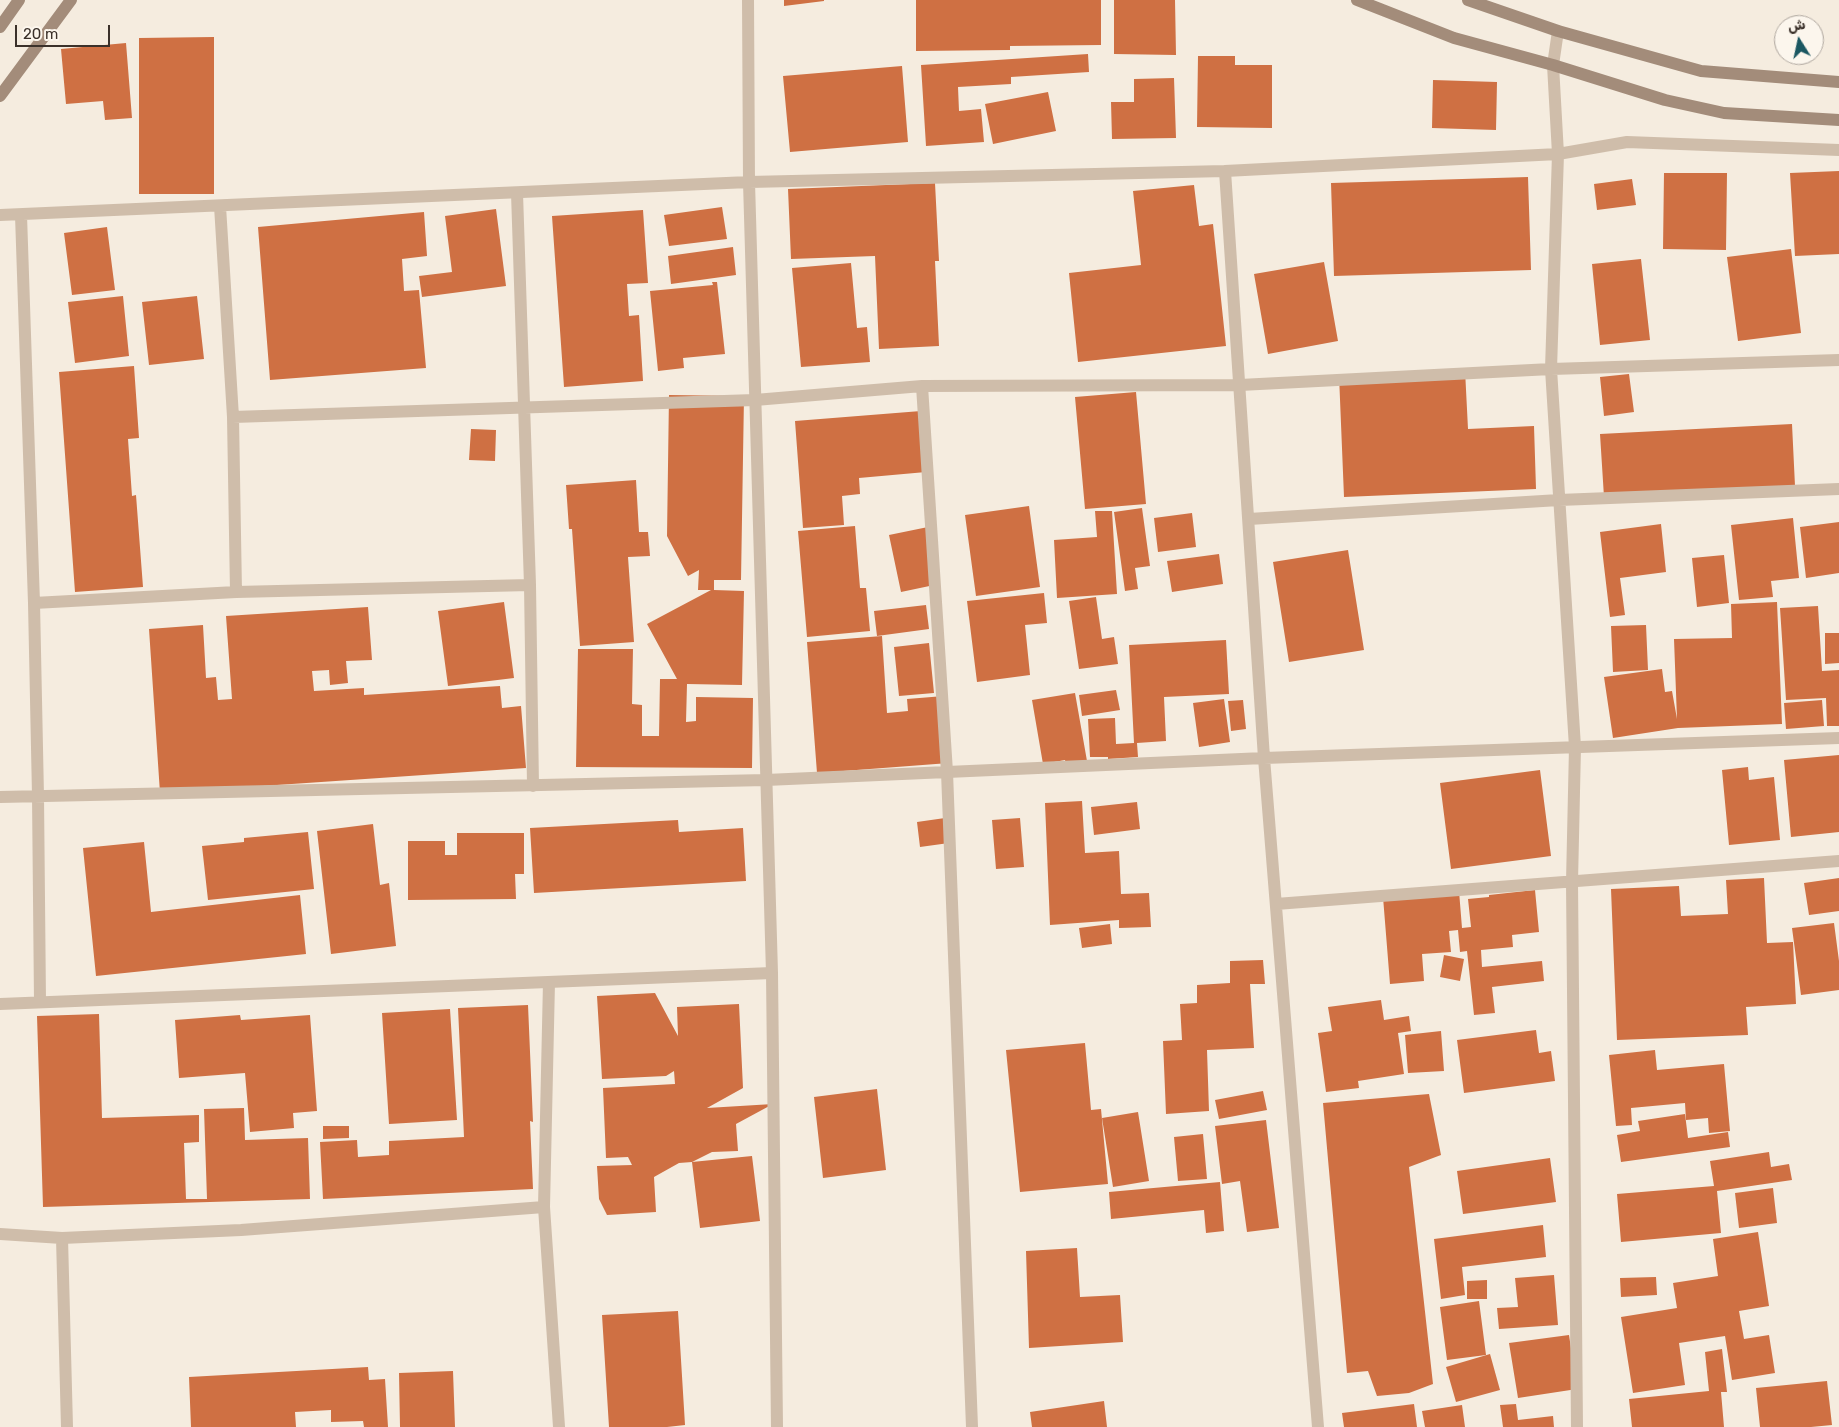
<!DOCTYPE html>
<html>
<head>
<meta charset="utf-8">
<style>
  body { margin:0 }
  #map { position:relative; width:1839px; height:1427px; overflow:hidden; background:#f5ecdf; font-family:Rubik,"Noto Sans Arabic",sans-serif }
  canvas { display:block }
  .north { position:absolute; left:1774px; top:15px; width:50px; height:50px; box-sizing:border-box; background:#fcf6ed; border:1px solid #afa79f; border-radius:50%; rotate:350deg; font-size:14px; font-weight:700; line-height:20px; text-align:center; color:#3b312a }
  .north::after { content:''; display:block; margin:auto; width:18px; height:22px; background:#1b5761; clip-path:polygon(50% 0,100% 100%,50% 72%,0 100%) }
  .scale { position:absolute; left:15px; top:25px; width:95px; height:22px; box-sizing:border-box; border:2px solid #3b312a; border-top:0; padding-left:6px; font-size:15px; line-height:18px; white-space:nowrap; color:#3b312a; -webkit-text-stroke:4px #fcf6ed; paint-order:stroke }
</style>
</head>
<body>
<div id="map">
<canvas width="1839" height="1427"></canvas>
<div class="north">ش</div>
<div class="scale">20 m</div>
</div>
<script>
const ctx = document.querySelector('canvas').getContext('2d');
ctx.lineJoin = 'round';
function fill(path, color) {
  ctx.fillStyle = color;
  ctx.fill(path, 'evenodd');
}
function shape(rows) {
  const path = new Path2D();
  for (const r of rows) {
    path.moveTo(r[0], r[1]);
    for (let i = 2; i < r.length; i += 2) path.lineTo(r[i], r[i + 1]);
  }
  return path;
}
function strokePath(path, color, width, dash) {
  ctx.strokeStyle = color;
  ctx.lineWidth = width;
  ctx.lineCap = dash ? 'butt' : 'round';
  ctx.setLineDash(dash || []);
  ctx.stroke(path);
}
fill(shape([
  [784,0,824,0,824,1,784,6],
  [916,0,1101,0,1101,45,1010,46,1010,50,916,51],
  [1114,0,1175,0,1176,55,1114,54],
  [214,37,214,194,139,194,139,38],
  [126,43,132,118,105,120,103,101,66,104,61,49],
  [1088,54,1089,72,1011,77,1011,84,958,87,959,111,981,109,984,142,926,146,921,65],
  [1198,56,1235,56,1235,65,1272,65,1272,128,1197,127],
  [902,66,908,142,790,152,783,76],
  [1174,78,1176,138,1112,139,1111,102,1134,102,1134,79],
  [1433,80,1497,82,1496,130,1432,128],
  [1048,92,1056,131,993,144,985,104],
  [1839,171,1839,254,1795,256,1790,173],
  [1664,173,1727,173,1726,250,1663,249],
  [1528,177,1531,270,1334,276,1331,183],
  [1632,179,1636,205,1597,210,1594,184],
  [935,183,939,261,935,261,939,346,879,349,875,256,791,259,788,189],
  [1194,185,1199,226,1213,224,1226,346,1078,362,1069,273,1141,265,1133,191],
  [722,207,727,239,669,246,664,215],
  [496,209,506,286,422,297,419,276,452,272,445,216],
  [643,210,648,283,627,284,629,316,639,315,643,381,564,387,552,216],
  [424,212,427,256,402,259,404,291,419,290,426,368,270,380,258,227],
  [107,227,115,290,72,295,64,233],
  [733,247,736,275,671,284,668,256],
  [1791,249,1801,333,1738,341,1727,257],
  [1641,259,1650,340,1600,345,1592,264],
  [1324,262,1338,341,1268,354,1254,274],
  [851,263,857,328,867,327,870,362,801,367,792,268],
  [712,282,717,282,725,354,683,358,684,368,658,371,650,291,713,285],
  [123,296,129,356,75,363,68,302],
  [197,296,204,359,149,365,142,302],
  [134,366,139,438,128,439,132,496,136,495,143,587,75,592,59,372],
  [1465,370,1468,429,1534,426,1536,489,1344,497,1339,375],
  [1629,374,1634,412,1604,416,1600,377],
  [1136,392,1146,504,1085,509,1075,397],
  [669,395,744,396,741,580,714,580,714,590,744,591,742,685,687,684,686,722,696,721,696,697,753,698,752,768,576,767,578,649,633,649,632,704,642,705,642,736,659,736,660,679,677,679,647,624,711,590,698,590,699,570,688,576,667,536],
  [921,411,926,472,859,478,860,494,842,496,844,525,803,528,795,421],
  [1792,424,1795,486,1604,497,1600,434],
  [471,429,496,430,495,461,469,460],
  [636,480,639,532,648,532,650,556,628,557,634,642,580,646,572,529,569,529,566,485],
  [1029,506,1040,587,976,596,965,515],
  [1142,508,1150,566,1135,568,1138,589,1125,591,1114,512],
  [1095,511,1112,511,1117,594,1057,598,1054,540,1097,537],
  [1192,513,1196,547,1158,552,1154,518],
  [1793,518,1799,578,1771,581,1773,597,1739,600,1731,525],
  [1839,522,1839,573,1806,578,1800,527],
  [1661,524,1666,572,1620,578,1625,615,1610,617,1600,532],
  [855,526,860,588,866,588,870,631,807,637,798,531],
  [928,527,939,584,901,592,889,535],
  [1348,550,1364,650,1289,662,1273,562],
  [1219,554,1223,584,1172,592,1167,561],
  [1724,555,1729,603,1697,607,1692,558],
  [1044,593,1047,623,1025,625,1030,675,977,682,967,601],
  [1096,597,1102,639,1114,637,1118,664,1079,669,1069,601],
  [504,602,514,678,448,686,438,611],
  [1777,602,1782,724,1678,728,1613,738,1604,677,1662,669,1665,692,1672,691,1677,719,1674,639,1732,638,1731,604],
  [926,605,929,629,877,636,874,611],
  [1818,606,1822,671,1839,670,1839,726,1827,726,1826,698,1786,700,1780,608],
  [368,607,372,660,346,661,348,683,330,685,329,670,312,671,314,691,364,688,364,695,500,686,502,708,521,706,526,768,160,793,149,629,203,625,206,678,216,677,218,700,232,699,226,616],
  [1646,625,1648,670,1613,672,1611,626],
  [1825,633,1839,633,1839,663,1825,664],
  [882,636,887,713,908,711,907,699,944,696,949,763,817,773,807,642],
  [1226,640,1229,694,1164,697,1166,741,1137,743,1138,757,1108,759,1108,757,1090,757,1088,719,1115,718,1116,744,1134,743,1129,645],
  [929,643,934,693,899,696,894,647],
  [1116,690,1120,710,1082,716,1079,695],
  [1075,693,1087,761,1066,764,1065,760,1043,764,1032,700],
  [1224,699,1230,742,1199,747,1193,703],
  [1243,700,1246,729,1231,731,1228,701],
  [1822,700,1824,726,1786,729,1784,703],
  [1839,755,1839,832,1791,837,1784,760],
  [1748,767,1749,780,1774,777,1780,840,1729,845,1722,770],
  [1540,770,1551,856,1451,869,1440,783],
  [1082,801,1085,853,1119,851,1121,894,1149,893,1151,927,1119,928,1119,920,1050,925,1045,803],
  [1137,802,1140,829,1094,835,1091,807],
  [945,818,949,843,920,847,917,822],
  [1020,818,1024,867,996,869,992,820],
  [678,820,679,832,743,828,746,881,534,893,530,828],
  [373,824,380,885,389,883,396,946,331,954,317,831],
  [308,832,314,889,208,900,202,846,244,842,244,838],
  [457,833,524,833,524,874,515,874,516,899,408,900,408,841,445,841,445,855,457,855],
  [144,842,151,912,300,895,306,954,96,976,83,848],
  [1764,878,1767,943,1793,942,1796,1004,1746,1007,1748,1035,1617,1040,1611,889,1679,886,1681,916,1728,914,1726,880],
  [1839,878,1839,911,1809,915,1804,883],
  [1535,890,1539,932,1512,935,1513,947,1481,950,1482,967,1542,961,1544,981,1492,987,1495,1013,1474,1015,1467,951,1460,952,1458,930,1449,931,1451,952,1422,954,1424,981,1390,984,1383,897,1459,891,1462,928,1471,927,1468,899,1489,897,1489,895],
  [1834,923,1839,961,1839,990,1801,995,1792,928],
  [1110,924,1112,944,1082,948,1079,928],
  [1444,955,1464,959,1460,981,1440,977],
  [1263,960,1265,984,1250,984,1254,1048,1207,1050,1209,1111,1166,1114,1163,1041,1182,1040,1180,1004,1197,1003,1197,985,1230,983,1230,961],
  [655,993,678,1036,677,1007,739,1004,743,1088,707,1108,773,1104,736,1124,738,1151,712,1152,692,1162,679,1163,654,1177,656,1212,607,1215,599,1199,597,1166,632,1165,628,1157,606,1158,603,1088,675,1084,674,1071,666,1076,602,1079,597,996],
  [1381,1000,1384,1020,1409,1016,1411,1031,1398,1033,1404,1074,1358,1081,1359,1088,1326,1092,1318,1033,1332,1031,1328,1007],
  [528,1005,533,1122,530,1121,533,1189,323,1199,320,1142,357,1140,358,1157,389,1155,389,1141,464,1137,458,1008],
  [450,1009,457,1120,389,1124,382,1013],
  [99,1014,102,1118,199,1115,199,1142,184,1143,186,1199,207,1199,204,1109,244,1108,245,1140,308,1138,310,1199,43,1207,37,1016],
  [240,1015,241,1020,310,1015,317,1111,293,1113,294,1128,250,1132,245,1073,179,1078,175,1020],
  [1536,1030,1539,1053,1551,1051,1555,1081,1464,1093,1457,1040],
  [1441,1031,1444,1071,1408,1073,1405,1035],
  [1085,1043,1091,1110,1101,1109,1108,1184,1020,1192,1006,1050],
  [1655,1050,1657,1070,1724,1064,1730,1131,1709,1133,1708,1118,1686,1120,1685,1103,1631,1108,1632,1125,1616,1126,1609,1055],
  [877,1089,886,1170,823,1178,814,1097],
  [1263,1091,1267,1110,1219,1119,1215,1100],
  [1429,1094,1441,1155,1409,1167,1433,1384,1409,1393,1377,1396,1368,1371,1347,1373,1323,1103],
  [1138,1112,1149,1181,1113,1187,1102,1118],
  [1685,1114,1688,1138,1728,1132,1730,1147,1621,1162,1617,1135,1640,1131,1638,1121],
  [1266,1120,1279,1228,1247,1232,1240,1181,1222,1184,1215,1126],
  [323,1126,349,1126,349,1138,323,1139],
  [1203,1134,1207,1179,1178,1181,1174,1137],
  [1769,1152,1771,1167,1789,1164,1792,1180,1717,1191,1721,1233,1621,1242,1617,1194,1714,1186,1710,1161],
  [752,1156,760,1221,700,1228,692,1162],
  [1550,1158,1556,1202,1463,1214,1457,1171],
  [1220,1182,1224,1231,1206,1233,1204,1210,1111,1219,1109,1192],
  [1773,1188,1777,1223,1739,1228,1735,1193],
  [1543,1225,1546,1257,1462,1267,1465,1295,1441,1299,1434,1239],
  [1758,1232,1769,1306,1739,1311,1744,1339,1769,1335,1775,1373,1732,1380,1725,1336,1679,1343,1685,1385,1633,1393,1621,1317,1677,1308,1673,1283,1718,1276,1713,1239],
  [1077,1248,1080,1297,1120,1295,1123,1342,1029,1348,1026,1251],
  [1554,1275,1558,1325,1499,1329,1497,1308,1518,1307,1515,1278],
  [1656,1277,1657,1295,1621,1297,1620,1278],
  [1487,1280,1487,1299,1467,1299,1467,1281],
  [1479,1301,1486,1355,1447,1360,1440,1307],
  [678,1311,685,1425,667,1427,609,1427,602,1315],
  [1569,1335,1577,1389,1518,1398,1509,1343],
  [1722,1349,1727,1392,1721,1392,1724,1427,1632,1427,1629,1399,1709,1391,1705,1352],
  [1490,1354,1500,1390,1456,1402,1446,1367],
  [368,1367,369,1380,385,1379,388,1427,364,1427,363,1421,331,1422,331,1410,295,1412,296,1427,191,1427,189,1377],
  [453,1371,455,1427,400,1427,399,1373],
  [1827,1381,1832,1425,1811,1427,1760,1427,1756,1388],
  [1104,1401,1107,1427,1032,1427,1030,1412],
  [1414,1404,1417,1427,1344,1427,1342,1413],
  [1516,1404,1518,1420,1553,1416,1554,1427,1503,1427,1500,1405],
  [1462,1405,1465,1427,1425,1427,1422,1411]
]), '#cf7043');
strokePath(shape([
  [748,0,749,182,772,973,777,1427],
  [1558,31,1553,65,1558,154,1551,369,1575,747,1572,882,1577,1427],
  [1225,171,1264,758,1318,1427],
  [517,193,530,585,533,786],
  [220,206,233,417,236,592],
  [0,215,749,182,1225,171,1558,154,1627,142,1839,150],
  [21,215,34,603,38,796,40,1002],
  [922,386,947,772,972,1427],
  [233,417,755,400,922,386,1240,385,1551,369,1839,360],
  [1249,519,1559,500,1839,489],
  [34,603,236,592,530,585],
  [0,797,766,780,1264,758,1839,738],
  [1276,904,1839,861],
  [549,982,544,1207,559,1427],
  [0,1004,772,973],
  [0,1234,62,1238,67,1427],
  [62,1238,241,1230,544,1207]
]), '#cfbdaa', 12);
strokePath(shape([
  [1357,0,1454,38,1553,65,1665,100,1724,113,1839,120],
  [1468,0,1558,31,1701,71,1839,82],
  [0,27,19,0],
  [0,96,71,0]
]), '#a38c7a', 12);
</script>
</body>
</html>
